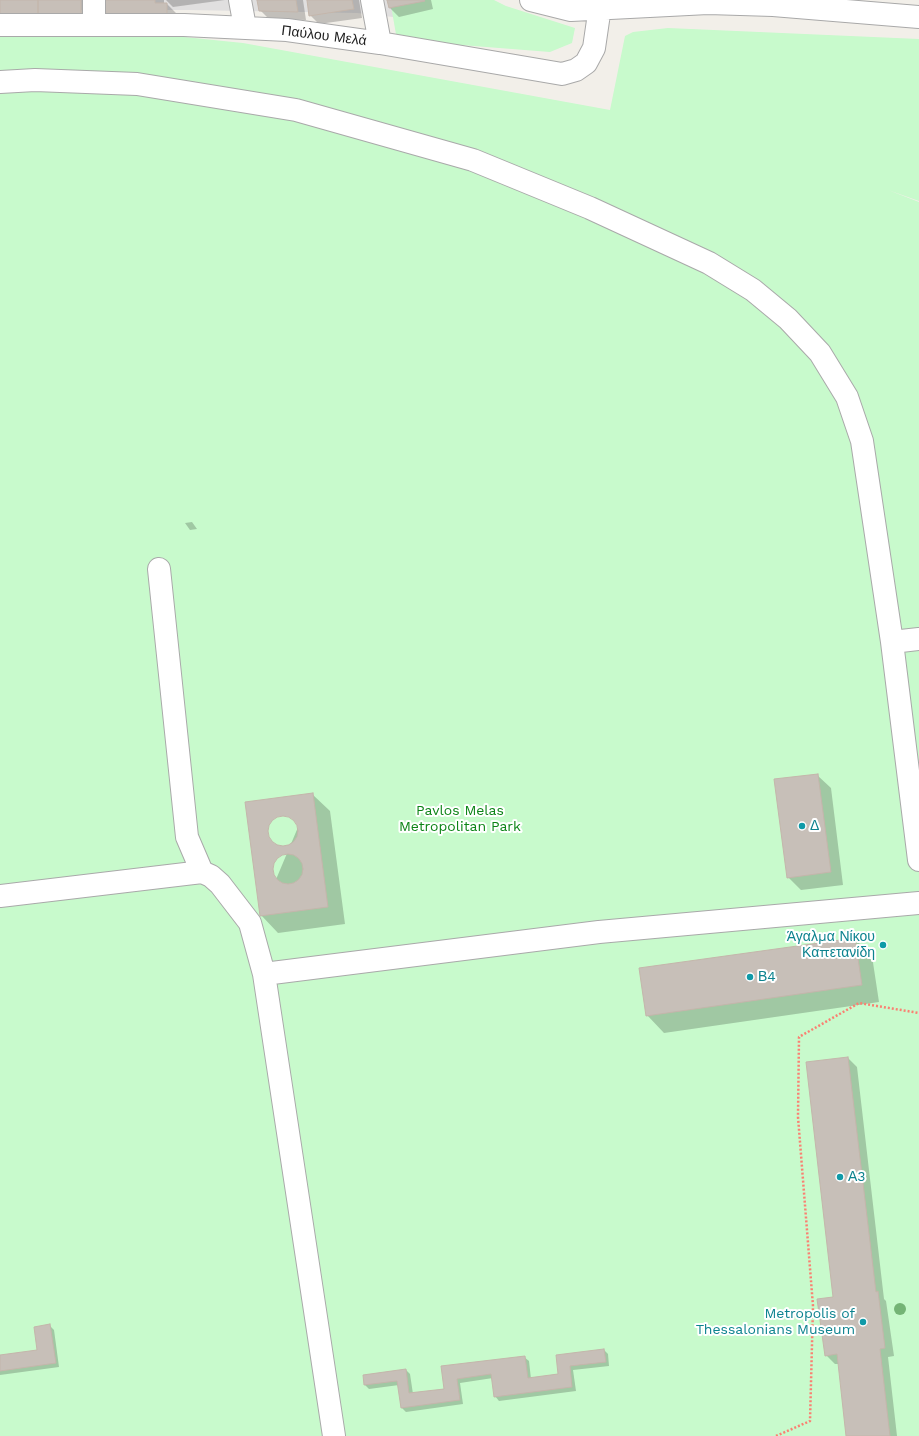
<!DOCTYPE html>
<html>
<head>
<meta charset="utf-8">
<style>
  body { margin:0 }
  canvas { display:block; background:#f2efe9 }
</style>
</head>
<body>
<canvas width="919" height="1436"></canvas>
<script>
const ctx = document.querySelector('canvas').getContext('2d');
ctx.lineJoin = 'round';
function fill(path, color) {
  ctx.fillStyle = color;
  ctx.fill(path, 'evenodd');
}
function shape(rows) {
  const path = new Path2D();
  for (const r of rows) {
    if (r.length === 3) {
      path.moveTo(r[0] + r[2], r[1]);
      path.arc(r[0], r[1], r[2], 0, 2 * Math.PI);
      continue;
    }
    path.moveTo(r[0], r[1]);
    for (let i = 2; i < r.length; i += 2) path.lineTo(r[i], r[i + 1]);
  }
  return path;
}
function strokePath(path, color, width, dash) {
  ctx.strokeStyle = color;
  ctx.lineWidth = width;
  ctx.lineCap = dash ? 'butt' : 'round';
  ctx.setLineDash(dash || []);
  ctx.stroke(path);
}
function write(font, color, halo, rows, align = 'center') {
  ctx.font = font + ' "Work Sans",sans-serif';
  ctx.lineWidth = 4;
  ctx.setLineDash([]);
  ctx.textBaseline = 'middle';
  ctx.strokeStyle = halo;
  ctx.fillStyle = color;
  for (const [text, x, y, turn = 0] of rows) {
    ctx.save();
    ctx.translate(x, y);
    ctx.rotate((+turn || 0) * Math.PI / 180);
    ctx.textAlign = isNaN(turn) ? turn : align;
    if (halo) ctx.strokeText(text, 0, 0);
    ctx.fillText(text, 0, 0);
    ctx.restore();
  }
}
fill(shape([
  [0,0,474,0,393,17,357,13,187,10,0,10]
]), '#e0dfdf');
fill(shape([
  [390,0,494,0,506,6,575,28,572,43,550,52,397,40],
  [668,28,919,39,919,201,888,190,919,202,919,1436,0,1436,0,34,135,32,243,43,610,110,625,36,633,32]
]), '#c8facc');
fill(shape([
  [0,0,94,0,94,28],
  [106,0,164,0,164,4,167,4,176,13,176,26],
  [166,0,225,0,173,7],
  [258,0,303,0,306,20,269,19,260,10],
  [308,0,359,0,362,18,319,24,310,15],
  [388,0,431,0,433,9,399,17,390,8],
  [192,522,197,529,190,530,185,523],
  [817,775,831,788,843,885,801,890,788,877],
  [312,794,330,811,345,924,278,933,261,915],
  [855,939,872,956,879,1002,664,1033,647,1015],
  [848,1058,857,1067,884,1299,886,1301,894,1356,888,1357,897,1436,847,1436,839,1364,835,1364,826,1355,834,1298],
  [50,1326,54,1330,59,1367,0,1375,0,1356,38,1351],
  [604,1350,608,1354,609,1366,573,1370,576,1391,499,1401,495,1396,493,1378,460,1383,463,1404,406,1412,401,1407,399,1385,369,1389,365,1385,364,1375,406,1370,410,1374,413,1394,445,1389,442,1367,524,1357,529,1361,531,1379,559,1375,557,1356]
]), '#0003');
const building = shape([
  [0,0,38,0,38,16,0,17,0,0],
  [38,0,81,0,81,15,38,16,38,0],
  [105,0,155,0,155,3,167,3,167,17,106,18,105,0],
  [257,0,296,0,298,12,259,11,257,0],
  [307,0,352,0,354,9,309,16,307,0],
  [387,0,424,0,425,1,389,8,387,0],
  [818,774,831,872,787,878,774,779,818,774],
  [313,793,328,907,260,916,245,802,313,793],
  [283,831,15],
  [288,869,15],
  [855,938,862,985,646,1016,639,968,855,938],
  [848,1057,876,1292,878,1291,885,1348,880,1349,890,1436,846,1436,837,1354,825,1356,817,1299,833,1297,806,1062,848,1057],
  [50,1324,56,1363,0,1371,0,1355,37,1350,34,1327,50,1324],
  [604,1349,606,1362,570,1366,572,1387,494,1397,491,1374,457,1379,460,1400,401,1408,397,1381,364,1385,363,1375,406,1369,409,1393,444,1389,441,1366,525,1356,528,1378,558,1374,556,1355,604,1349]
]);
fill(building, '#c7bfb8');
strokePath(building, '#c4b6ab', 1);
const minor = shape([
  [94,0,94,25],
  [240,0,245,27],
  [372,0,380,43],
  [531,0,571,10,708,3,773,5,919,17],
  [0,25,184,25,287,30,380,43,562,74,576,70,586,63,594,48,601,0],
  [0,82,35,80,137,84,296,110,473,160,590,208,709,263,753,290,788,319,820,353,847,397,862,441,892,642,919,860],
  [159,569,187,837,202,872],
  [892,642,919,639],
  [0,896,202,872,211,876,220,884,250,923,264,974,334,1436],
  [264,974,599,932,919,903]
]);
strokePath(minor, '#a9a9a9', 24);
strokePath(shape([
  [776,1436,810,1421,813,1306,798,1117,799,1037,859,1003,919,1013]
]), '#fa8072', 2.5, [2, 2]);
strokePath(minor, '#fff', 22);
ctx.fillStyle = '#74b475';
for (const [x, y] of [
  [900,1309]
]) {
  ctx.beginPath();
  ctx.arc(x, y, 6, 0, 2 * Math.PI);
  ctx.fill();
}
for (const [x, y, r, color] of [
  [802,826,4,"#0f9aa8"],
  [883,945,4,"#0f9aa8"],
  [750,977,4,"#0f9aa8"],
  [840,1177,4,"#0f9aa8"],
  [863,1322,4,"#0f9aa8"]
]) {
  const dot = new Path2D();
  dot.arc(x, y, r, 0, 2 * Math.PI);
  ctx.fillStyle = color;
  ctx.fill(dot);
  strokePath(dot, '#fff', 1.5);
}
write('14px', '#222', '#fff', [
  ["Παύλου Μελά",324,36,7]
]);
write('14px', '#0c8416', '#fff', [
  ["Pavlos Melas",460,811],
  ["Metropolitan Park",460,827]
]);
write('14px', '#0d838f', '#fff', [
  ["Δ",810,826],
  ["Άγαλμα Νίκου",875,937,"right"],
  ["Καπετανίδη",875,953,"right"],
  ["Β4",758,977],
  ["Α3",848,1177],
  ["Metropolis of",855,1314,"right"],
  ["Thessalonians Museum",855,1330,"right"]
], 'left');
</script>
</body>
</html>
